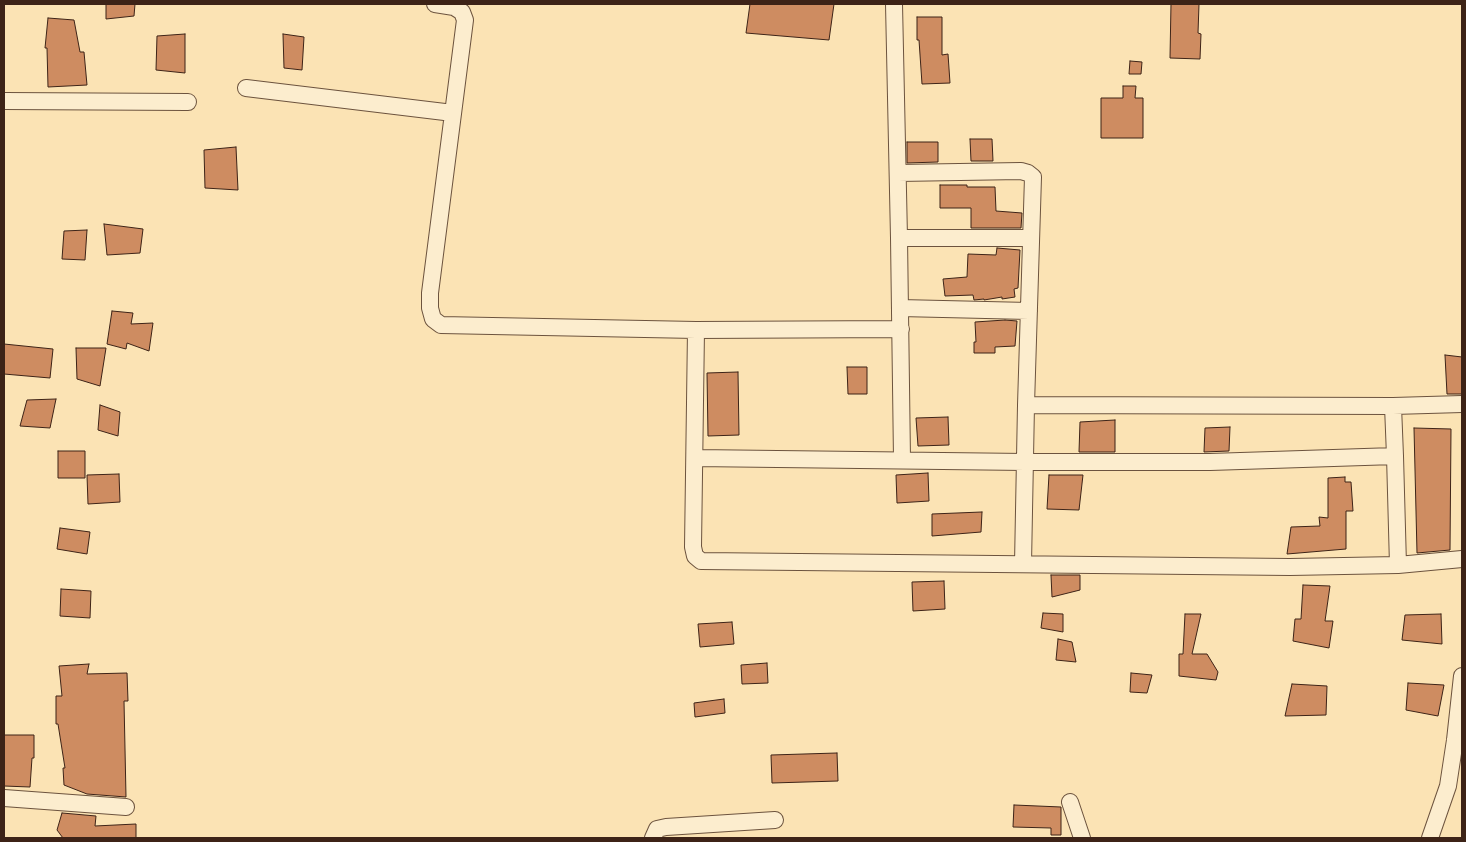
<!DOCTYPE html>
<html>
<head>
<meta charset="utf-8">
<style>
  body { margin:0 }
  #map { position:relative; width:1466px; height:842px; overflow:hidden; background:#fbe3b4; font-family:"Sorts Mill Goudy",serif }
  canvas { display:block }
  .frame { position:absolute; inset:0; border:5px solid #3d2317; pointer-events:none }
</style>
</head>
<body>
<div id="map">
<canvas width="1466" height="842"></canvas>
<div class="frame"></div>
</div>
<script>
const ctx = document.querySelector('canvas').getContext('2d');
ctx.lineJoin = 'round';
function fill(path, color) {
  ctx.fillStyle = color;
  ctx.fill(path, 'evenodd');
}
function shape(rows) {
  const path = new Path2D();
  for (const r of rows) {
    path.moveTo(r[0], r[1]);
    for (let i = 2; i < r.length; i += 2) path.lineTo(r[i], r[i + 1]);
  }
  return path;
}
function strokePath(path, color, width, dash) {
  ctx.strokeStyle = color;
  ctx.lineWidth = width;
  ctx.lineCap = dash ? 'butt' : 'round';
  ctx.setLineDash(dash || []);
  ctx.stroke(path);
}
const building = shape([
  [106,4,135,4,134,16,106,19,106,4],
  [750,4,834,4,829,40,746,33,750,4],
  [1171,4,1199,4,1198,33,1201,34,1200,59,1170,58,1171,4],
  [917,17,942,17,942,55,948,54,950,83,922,84,919,40,917,40,917,17],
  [48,18,74,20,80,52,84,52,87,85,48,87,47,48,45,48,48,18],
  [185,34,185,73,156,70,157,36,185,34],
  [283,34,304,37,302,70,284,68,283,34],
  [1130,61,1142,62,1141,74,1129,74,1130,61],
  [1123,86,1136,86,1135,98,1143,98,1143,138,1101,138,1101,98,1123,98,1123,86],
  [970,139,992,139,993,161,971,161,970,139],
  [907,142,938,142,938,162,907,163,907,142],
  [236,147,238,190,205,188,204,150,236,147],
  [940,185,967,185,967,187,995,187,996,211,1022,213,1021,228,971,228,971,208,940,208,940,185],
  [104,224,143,229,140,253,107,255,104,224],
  [87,230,85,260,62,259,64,231,87,230],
  [997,248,1020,250,1018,288,1014,289,1015,297,1002,299,1002,297,984,300,984,299,974,300,973,295,945,296,943,279,967,277,968,254,996,255,997,248],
  [112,311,133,313,131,324,153,323,149,351,127,343,126,349,107,344,112,311],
  [1005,320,1017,321,1015,346,995,347,995,353,974,353,974,342,976,342,975,322,1005,320],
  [4,344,53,349,50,378,4,374,4,344],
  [76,348,106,348,100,386,77,379,76,348],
  [1445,355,1462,357,1462,394,1447,394,1445,355],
  [847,367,867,367,867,394,848,394,847,367],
  [738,372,739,435,708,436,707,373,738,372],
  [56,399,50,428,20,426,27,400,56,399],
  [100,405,120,412,118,436,98,430,100,405],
  [948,417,949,445,918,446,916,418,948,417],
  [1115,420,1115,452,1079,452,1080,422,1115,420],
  [1230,427,1229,451,1204,452,1205,428,1230,427],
  [1414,428,1451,429,1450,550,1417,553,1414,428],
  [58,451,85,451,85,478,58,478,58,451],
  [928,473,929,501,897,503,896,475,928,473],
  [119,474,120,502,88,504,87,475,119,474],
  [1049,475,1083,475,1079,510,1047,509,1049,475],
  [1345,477,1345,482,1351,482,1353,511,1346,511,1346,549,1287,554,1291,527,1320,526,1319,517,1328,518,1328,478,1345,477],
  [982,512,981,532,932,536,932,514,982,512],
  [60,528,90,532,87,554,57,549,60,528],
  [1051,575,1080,575,1080,590,1052,597,1051,575],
  [944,581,945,609,913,611,912,582,944,581],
  [1303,585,1330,586,1325,621,1333,621,1329,648,1293,641,1295,619,1301,619,1303,585],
  [61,589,91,591,90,618,60,616,61,589],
  [1043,613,1063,614,1063,632,1041,628,1043,613],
  [1185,614,1201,614,1192,654,1207,654,1218,672,1216,680,1179,676,1179,654,1183,654,1185,614],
  [1441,614,1442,644,1402,640,1405,615,1441,614],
  [732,622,734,644,700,647,698,624,732,622],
  [1058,639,1072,642,1076,662,1056,660,1058,639],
  [767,663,768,683,742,684,741,665,767,663],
  [89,664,87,674,127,673,128,701,124,701,126,797,87,794,64,785,63,768,65,768,58,724,56,724,56,696,62,696,59,666,89,664],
  [1131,673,1152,675,1147,693,1130,692,1131,673],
  [1408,683,1444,685,1438,716,1406,710,1408,683],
  [1292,684,1327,686,1326,715,1285,716,1292,684],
  [724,699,725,713,695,717,694,703,724,699],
  [4,735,34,735,34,758,32,758,30,787,4,786,4,735],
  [837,753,838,781,772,783,771,755,837,753],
  [1014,805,1061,807,1061,835,1051,835,1051,828,1013,827,1014,805],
  [62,813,96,816,95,826,136,824,136,838,63,838,57,830,62,813]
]);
fill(building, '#ce8c61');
strokePath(building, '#3d2317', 1);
const minor = shape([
  [435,4,454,7,462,12,465,20,430,293,430,308,433,319,441,325,696,330,901,329],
  [894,4,899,238,902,459],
  [246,88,453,113],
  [4,101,188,102],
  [898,173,1021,171,1028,173,1033,177,1026,405,1023,564],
  [899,238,1031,238],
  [900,308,1029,311],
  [696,330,693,547,695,556,701,561,1290,567,1398,565,1462,559],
  [1026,405,1393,406,1462,404],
  [1393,406,1395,456,1398,565],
  [695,458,1025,462,1210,462,1395,456],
  [4,798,126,807],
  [1070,802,1082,838],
  [653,838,657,829,666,827,775,820],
  [1430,838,1448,786,1455,740,1462,676]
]);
strokePath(minor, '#6c533e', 18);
strokePath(minor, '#fcedce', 16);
</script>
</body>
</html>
